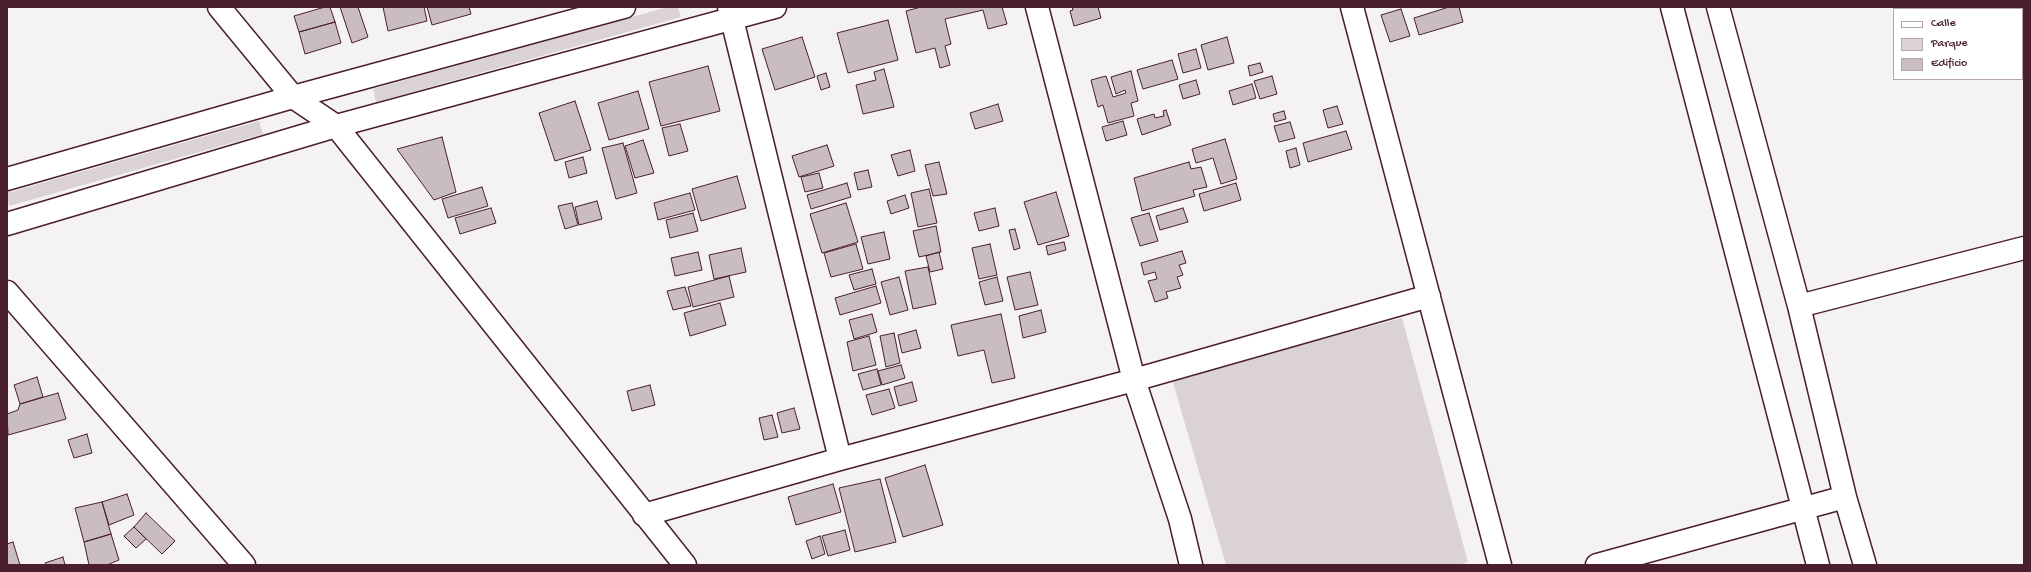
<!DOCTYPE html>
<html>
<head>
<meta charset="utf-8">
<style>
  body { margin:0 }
  #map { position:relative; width:2031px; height:572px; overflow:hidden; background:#f4f2f2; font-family:"Gochi Hand",sans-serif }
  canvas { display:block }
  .frame { position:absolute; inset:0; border:8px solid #4a1f2b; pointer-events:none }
  .legend { position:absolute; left:1893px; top:8px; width:130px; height:72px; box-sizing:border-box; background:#fff; border:1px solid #b7a5aa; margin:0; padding:5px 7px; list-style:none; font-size:12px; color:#4a1f2b }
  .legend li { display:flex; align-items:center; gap:8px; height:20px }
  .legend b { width:20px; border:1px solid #b7a5aa }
</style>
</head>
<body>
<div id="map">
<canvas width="2031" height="572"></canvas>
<div class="frame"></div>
<ul class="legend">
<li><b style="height:5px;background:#fff"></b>Calle</li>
<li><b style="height:11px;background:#dbd2d5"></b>Parque</li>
<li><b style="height:11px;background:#cabdc1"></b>Edificio</li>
</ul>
</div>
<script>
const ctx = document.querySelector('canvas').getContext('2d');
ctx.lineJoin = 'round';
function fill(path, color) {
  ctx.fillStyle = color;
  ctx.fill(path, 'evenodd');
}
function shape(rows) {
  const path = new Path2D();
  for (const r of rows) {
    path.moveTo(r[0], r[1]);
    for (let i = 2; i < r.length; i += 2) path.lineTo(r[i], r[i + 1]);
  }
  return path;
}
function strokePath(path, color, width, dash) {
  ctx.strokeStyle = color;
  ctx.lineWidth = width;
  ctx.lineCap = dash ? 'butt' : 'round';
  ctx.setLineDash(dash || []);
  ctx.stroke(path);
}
fill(shape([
  [668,7,678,7,681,17,376,102,373,89],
  [259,121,263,134,9,206,7,193],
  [1402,318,1468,562,1459,565,1226,565,1172,379]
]), '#dbd2d5');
const building = shape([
  [325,7,330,7,335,22,299,32,294,16,325,7],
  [340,7,358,7,368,37,352,43,340,7],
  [383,7,424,7,427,21,388,31,383,7],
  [427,7,469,7,471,14,432,25,427,7],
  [921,7,1002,7,1007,24,988,29,983,10,945,19,951,44,945,46,950,65,940,68,935,48,916,53,906,11,921,7],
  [1072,7,1098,7,1101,18,1074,26,1070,11,1073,10,1072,7],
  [1449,7,1459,7,1463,22,1419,35,1414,18,1449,7],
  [1401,9,1410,36,1390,42,1381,15,1401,9],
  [888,20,898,60,848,73,837,33,888,20],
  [335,22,341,43,305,54,299,32,335,22],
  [802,37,815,77,775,90,762,49,802,37],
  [1227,37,1234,63,1208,70,1201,45,1227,37],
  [1196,49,1201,68,1183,73,1178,54,1196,49],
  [1172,60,1178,79,1143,89,1137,70,1172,60],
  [1260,63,1263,72,1250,76,1248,66,1260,63],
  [708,66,720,111,661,126,649,82,708,66],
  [884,69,894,107,863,114,856,85,876,80,874,72,884,69],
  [1131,71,1138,101,1131,103,1134,116,1108,123,1103,105,1098,107,1091,80,1106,76,1113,97,1126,93,1125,90,1116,94,1111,77,1131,71],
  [826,73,830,87,821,90,817,76,826,73],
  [1272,76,1277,94,1260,99,1254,81,1272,76],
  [1196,80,1200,94,1183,99,1179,85,1196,80],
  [1252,84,1256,98,1233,105,1229,91,1252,84],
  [638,91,649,129,609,140,598,103,638,91],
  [575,101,591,150,555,161,539,113,575,101],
  [998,104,1003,121,975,129,970,113,998,104],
  [1337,106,1343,124,1328,128,1323,110,1337,106],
  [1166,110,1171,125,1142,135,1137,119,1154,114,1155,118,1164,116,1163,111,1166,110],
  [1284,111,1286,119,1275,122,1273,114,1284,111],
  [1123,121,1127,135,1106,141,1102,127,1123,121],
  [1290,122,1295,138,1279,142,1274,126,1290,122],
  [680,124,688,151,669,156,662,128,680,124],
  [1346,131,1352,149,1308,162,1303,143,1346,131],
  [442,137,456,192,434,200,397,149,442,137],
  [1225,139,1237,179,1221,184,1213,158,1196,163,1192,149,1225,139],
  [643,140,654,173,635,178,625,146,643,140],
  [623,143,637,193,616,199,602,148,623,143],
  [827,145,834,166,799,177,792,156,827,145],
  [1296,148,1300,165,1290,168,1286,151,1296,148],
  [910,150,915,171,898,176,891,155,910,150],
  [583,157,587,173,569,178,565,162,583,157],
  [939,162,947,194,933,196,925,165,939,162],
  [1189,162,1191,169,1201,167,1207,187,1193,190,1195,196,1142,211,1134,178,1189,162],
  [868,170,872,187,858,190,854,173,868,170],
  [819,173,823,188,805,192,801,177,819,173],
  [737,176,746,208,701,221,692,189,737,176],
  [847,183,851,197,811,209,807,195,847,183],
  [1236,183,1241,200,1204,211,1199,194,1236,183],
  [482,187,488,206,448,218,442,199,482,187],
  [929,189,937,223,918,227,911,193,929,189],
  [1056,192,1069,236,1038,245,1024,202,1056,192],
  [690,193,695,210,658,220,654,203,690,193],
  [905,195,909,208,891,214,887,201,905,195],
  [597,201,602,219,579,225,575,207,597,201],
  [572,203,578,225,565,229,558,206,572,203],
  [846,203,858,242,822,253,810,214,846,203],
  [491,208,496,223,460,234,455,218,491,208],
  [995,208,999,226,979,231,974,213,995,208],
  [1183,208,1188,222,1160,230,1156,216,1183,208],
  [693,213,698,231,670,238,666,220,693,213],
  [1149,213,1158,241,1140,246,1131,218,1149,213],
  [936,226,941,252,919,257,913,231,936,226],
  [1015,229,1020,248,1014,250,1009,230,1015,229],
  [884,232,890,259,868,264,861,237,884,232],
  [1064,242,1066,250,1048,255,1046,246,1064,242],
  [856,244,863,269,831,277,824,253,856,244],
  [990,244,997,275,979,279,972,248,990,244],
  [741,248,746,272,714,279,709,255,741,248],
  [1182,251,1186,263,1179,265,1183,275,1177,277,1181,288,1166,292,1168,298,1155,302,1148,281,1157,279,1155,272,1144,275,1141,263,1182,251],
  [698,252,702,270,675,276,671,258,698,252],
  [939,252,943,269,930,272,926,256,939,252],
  [928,267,936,304,913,309,905,271,928,267],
  [872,269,876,284,854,290,849,275,872,269],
  [1030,272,1038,305,1015,310,1007,277,1030,272],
  [729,276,734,297,693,307,688,287,729,276],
  [899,277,908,310,890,315,881,282,899,277],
  [997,277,1003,301,985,305,979,282,997,277],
  [876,286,881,303,840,315,835,298,876,286],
  [685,287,691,306,673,310,667,291,685,287],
  [720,303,726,325,690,336,684,313,720,303],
  [1041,310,1046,332,1023,338,1019,316,1041,310],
  [872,314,877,332,854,339,849,320,872,314],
  [1001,314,1015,378,992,383,984,350,958,356,951,325,1001,314],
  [916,330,921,348,902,353,898,335,916,330],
  [894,333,900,363,886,367,880,336,894,333],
  [869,336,876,365,853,371,847,342,869,336],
  [901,365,905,378,882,385,878,371,901,365],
  [877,369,881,385,863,390,858,374,877,369],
  [37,377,43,397,20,404,14,385,37,377],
  [912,382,917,401,899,406,894,387,912,382],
  [650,385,655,405,632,411,627,391,650,385],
  [889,389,895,408,872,415,866,395,889,389],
  [58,393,66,419,8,435,7,414,18,410,20,404,58,393],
  [794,408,800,429,782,433,777,413,794,408],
  [772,415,778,437,764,440,759,418,772,415],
  [87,434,92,453,74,458,68,440,87,434],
  [925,465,943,525,903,537,885,478,925,465],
  [880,479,896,542,855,552,839,488,880,479],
  [833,484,841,512,796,525,788,497,833,484],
  [127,494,134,515,109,525,102,502,127,494],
  [102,502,111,534,84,542,75,508,102,502],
  [146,513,175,541,162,554,134,527,146,513],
  [134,527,146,539,136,548,124,536,134,527],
  [845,530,850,550,828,556,822,536,845,530],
  [111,534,119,560,107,565,89,565,84,542,111,534],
  [820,536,825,554,812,559,806,541,820,536],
  [13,542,20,565,7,565,7,544,13,542],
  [63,557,65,565,46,565,45,563,63,557]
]);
fill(building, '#cabdc1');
strokePath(building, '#4a1f2b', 1);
const street = shape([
  [219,7,293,97,336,126,685,565],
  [729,7,840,459],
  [1037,7,1134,380,1180,519,1191,565],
  [1352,7,1500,565],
  [1672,7,1818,565],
  [1718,7,1799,306,1845,497,1865,565],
  [7,292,244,565],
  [1799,306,2024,248],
  [644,515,840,459,1134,380,1429,296],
  [1597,565,1845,497]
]);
const secondary = shape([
  [7,179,293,97,624,7],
  [7,224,336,126,775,7]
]);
strokePath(street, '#4a1f2b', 25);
strokePath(secondary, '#4a1f2b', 25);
strokePath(street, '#fff', 22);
strokePath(secondary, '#fff', 22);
</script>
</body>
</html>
